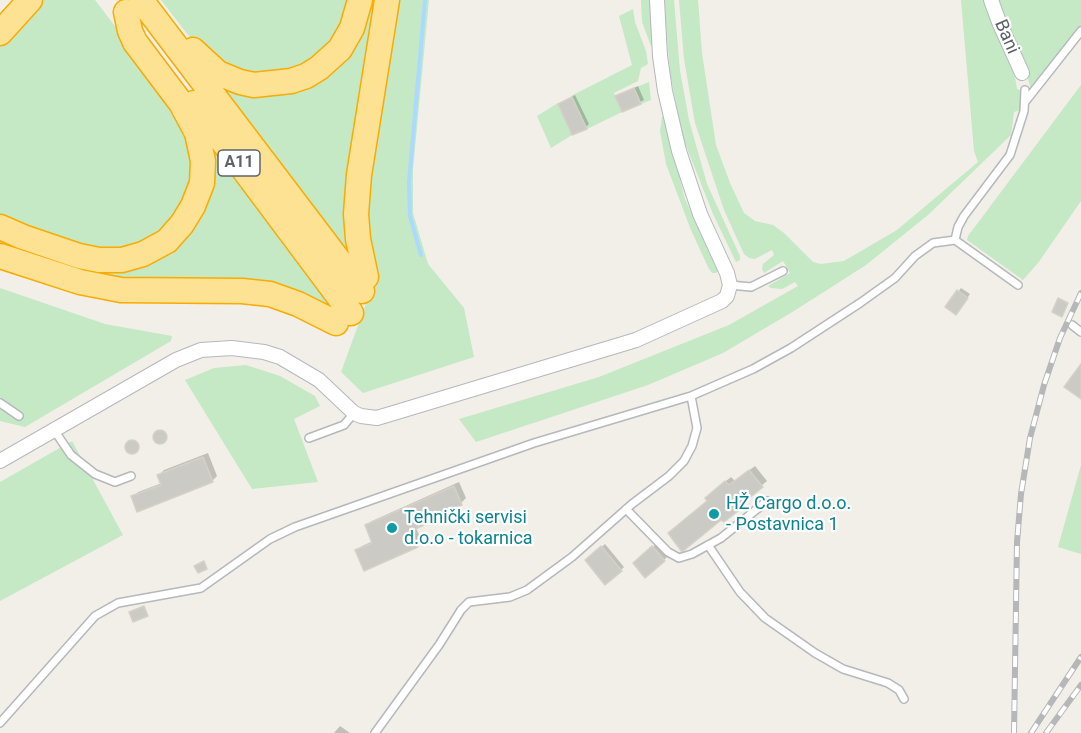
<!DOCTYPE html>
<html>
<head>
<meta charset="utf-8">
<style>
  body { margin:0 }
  canvas { display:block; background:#f1efe8 }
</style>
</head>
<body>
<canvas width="1081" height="733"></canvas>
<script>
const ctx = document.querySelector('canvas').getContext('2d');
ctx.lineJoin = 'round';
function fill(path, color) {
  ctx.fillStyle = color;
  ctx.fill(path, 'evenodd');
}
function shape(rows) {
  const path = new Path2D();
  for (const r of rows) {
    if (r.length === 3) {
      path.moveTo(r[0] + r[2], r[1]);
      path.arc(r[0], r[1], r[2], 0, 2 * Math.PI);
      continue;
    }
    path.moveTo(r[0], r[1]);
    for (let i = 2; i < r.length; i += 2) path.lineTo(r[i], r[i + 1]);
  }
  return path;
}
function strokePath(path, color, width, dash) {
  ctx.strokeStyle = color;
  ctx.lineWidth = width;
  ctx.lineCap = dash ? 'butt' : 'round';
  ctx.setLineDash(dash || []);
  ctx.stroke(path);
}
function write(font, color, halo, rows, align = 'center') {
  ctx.font = font + ' Roboto,sans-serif';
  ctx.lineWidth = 4.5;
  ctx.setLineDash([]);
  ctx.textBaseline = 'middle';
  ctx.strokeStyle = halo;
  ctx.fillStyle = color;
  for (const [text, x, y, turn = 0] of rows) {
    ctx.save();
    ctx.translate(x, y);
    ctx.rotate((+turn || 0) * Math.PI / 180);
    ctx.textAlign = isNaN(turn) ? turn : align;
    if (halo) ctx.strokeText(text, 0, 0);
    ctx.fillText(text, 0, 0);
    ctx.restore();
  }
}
fill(shape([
  [44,0,95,0,170,98,196,153,185,208,147,244,100,252,0,220,0,47],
  [161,0,354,0,333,47,289,76,235,73,192,40],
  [367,0,379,0,354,261,221,84,300,87],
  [397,0,429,0,413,169,413,213,428,264,464,308,474,357,363,393,341,372,378,271,371,252,366,220,368,170],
  [641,0,650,0,653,46,651,46,642,22],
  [664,0,674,0,680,71,689,120,707,184,740,256,740,260,736,262,713,214,683,138,670,73],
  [679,0,698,0,702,53,716,145,730,183,744,213,755,221,773,225,784,233,813,262,821,264,844,261,897,230,978,162,974,151,961,0,985,0,1012,59,1017,89,1022,91,1020,110,1014,112,1011,135,928,215,866,265,794,311,723,353,648,385,476,442,459,419,599,377,729,325,798,286,795,282,782,289,771,288,768,286,790,273,783,261,764,273,762,269,763,264,774,255,772,250,755,259,749,258,744,254,724,210,695,123,684,59],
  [997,0,1081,0,1081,26,1031,90,1023,60],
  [633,9,635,22,646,51,648,64,641,68,638,81,614,93,622,112,587,129,571,96,632,65,619,16],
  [649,82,651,100,641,104,634,88],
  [1081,85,1081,201,1038,263,1023,280,967,240,968,236],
  [558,103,572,135,551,148,537,116],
  [664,116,685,199,718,272,715,273,712,273,708,267,691,230,666,164,660,131,662,117],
  [212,149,340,317,307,301,122,284,0,250,0,235,150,257],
  [0,288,105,324,172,336,171,341,25,427,0,421],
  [246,365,280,376,315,396,320,406,294,419,318,482,252,489,185,380,214,368],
  [72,441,123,535,0,601,0,482],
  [1081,465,1081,554,1058,547]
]), '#c5e8c5');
fill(shape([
  [638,86,644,100,623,111,617,96],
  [575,95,589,124,586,127,560,104],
  [961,288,970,294,959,310,947,307],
  [161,436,5.5],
  [134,446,5],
  [208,453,217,476,212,481,133,497,138,492,162,483,159,475,164,470],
  [755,466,767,481,747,498,747,501,742,506,721,518,709,501,711,493,731,477,735,481],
  [459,482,466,498,461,503,416,528,422,541,417,546,357,551,362,546,373,541,367,526,372,521],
  [605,544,624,567,621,570,590,557],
  [656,544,667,557,664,560,638,560],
  [340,726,350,733,334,733]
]), '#0003');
strokePath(shape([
  [421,255,410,216,409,183,425,0]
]), '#aadaff', 4);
const building = shape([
  [634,88,641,104,622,112,615,96,634,88],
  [572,97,587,129,572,135,558,104,572,97],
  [957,290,968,298,956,315,945,307,957,290],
  [1058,298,1068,303,1062,317,1052,312,1058,298],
  [1081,364,1081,399,1064,387,1081,364],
  [160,437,7],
  [132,447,7],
  [203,457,213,482,137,512,131,496,161,485,157,475,203,457],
  [749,470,763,487,742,504,743,507,724,522,721,520,682,552,668,533,707,501,705,498,725,481,729,485,749,470],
  [454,486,462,505,436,516,437,519,411,531,418,547,364,571,355,550,372,543,365,525,454,486],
  [601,546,622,571,605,585,585,560,601,546],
  [652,546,665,561,645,578,633,563,652,546],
  [204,561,207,569,198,573,194,566,204,561],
  [144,606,148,616,133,622,129,612,144,606]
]);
fill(building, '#cccac5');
strokePath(building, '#d6d1c6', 1.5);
const lane = shape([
  [1025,102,1081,31],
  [955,240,958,227,964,216,1010,155,1024,111,1025,90],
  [730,285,751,287,783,271],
  [1072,325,1081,332],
  [0,403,19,416],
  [54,430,71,455,95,474,115,482,131,476],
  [309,438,344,425,354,413],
  [626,509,668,552,679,558,692,554,721,538,767,501],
  [708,545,740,592,765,618,815,653,843,669,888,683,899,690,904,699],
  [0,723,95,616,118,603,201,588,270,539,295,527,534,443,691,396,753,369,791,348,860,303,895,278,915,256,933,243,955,240,1018,285],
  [375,733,439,645,461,610,469,602,510,597,527,590,572,557,632,504,669,476,684,461,692,446,697,428,691,396]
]);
const street = shape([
  [991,0,999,22,1022,73],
  [0,461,176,360,201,350,232,348,264,352,280,357,319,380,354,413,361,416,377,418,636,340,722,301,727,296,730,285,727,273,700,214,679,151,665,91,660,56,657,0]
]);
const highway = shape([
  [141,0,362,291],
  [0,33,30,0],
  [193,50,218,73,240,82,254,85,291,81,306,76,319,68,340,49,352,28,360,0],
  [194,103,351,313],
  [0,227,23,237,79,256,99,260,122,260,143,254,167,241,182,224,193,206,202,183,203,161,197,133,181,103,135,42,130,31,126,12],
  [0,256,80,282,121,290,242,291,270,294,298,304,336,323],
  [366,277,358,239,356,214,359,175,387,0]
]);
strokePath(lane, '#b5b8bc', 10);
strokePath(street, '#b5b8bc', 16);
strokePath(highway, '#f9ab00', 27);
strokePath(lane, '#fff', 7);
strokePath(street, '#fff', 14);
strokePath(highway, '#fde293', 24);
const rail = shape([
  [1014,733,1017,542,1021,494,1030,438,1044,385,1060,338,1081,293],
  [1031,733,1081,657],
  [1046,733,1081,685]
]);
strokePath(rail, '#b6b7b8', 6);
strokePath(rail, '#fff', 4, [11]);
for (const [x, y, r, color] of [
  [714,514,6,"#0f9aa8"],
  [392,528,6,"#0f9aa8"]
]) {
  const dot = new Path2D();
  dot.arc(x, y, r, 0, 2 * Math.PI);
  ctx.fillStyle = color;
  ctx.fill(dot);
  strokePath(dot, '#fff', 2);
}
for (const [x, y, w] of [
  [239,163,42]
]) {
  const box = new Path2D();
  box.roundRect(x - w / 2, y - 13, w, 26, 4.5);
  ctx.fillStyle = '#fff';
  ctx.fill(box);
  strokePath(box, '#5f6368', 1.5);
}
write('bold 16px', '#5f6368', null, [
  ["A11",239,163]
]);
write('18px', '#5f6368', '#fff', [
  ["Bani",1006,37,66]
]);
write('18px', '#0d838f', '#fff', [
  ["HŽ Cargo d.o.o.",726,504],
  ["- Postavnica 1",726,525],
  ["Tehnički servisi",404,518],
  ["d.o.o - tokarnica",404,539]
], 'left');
</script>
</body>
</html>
